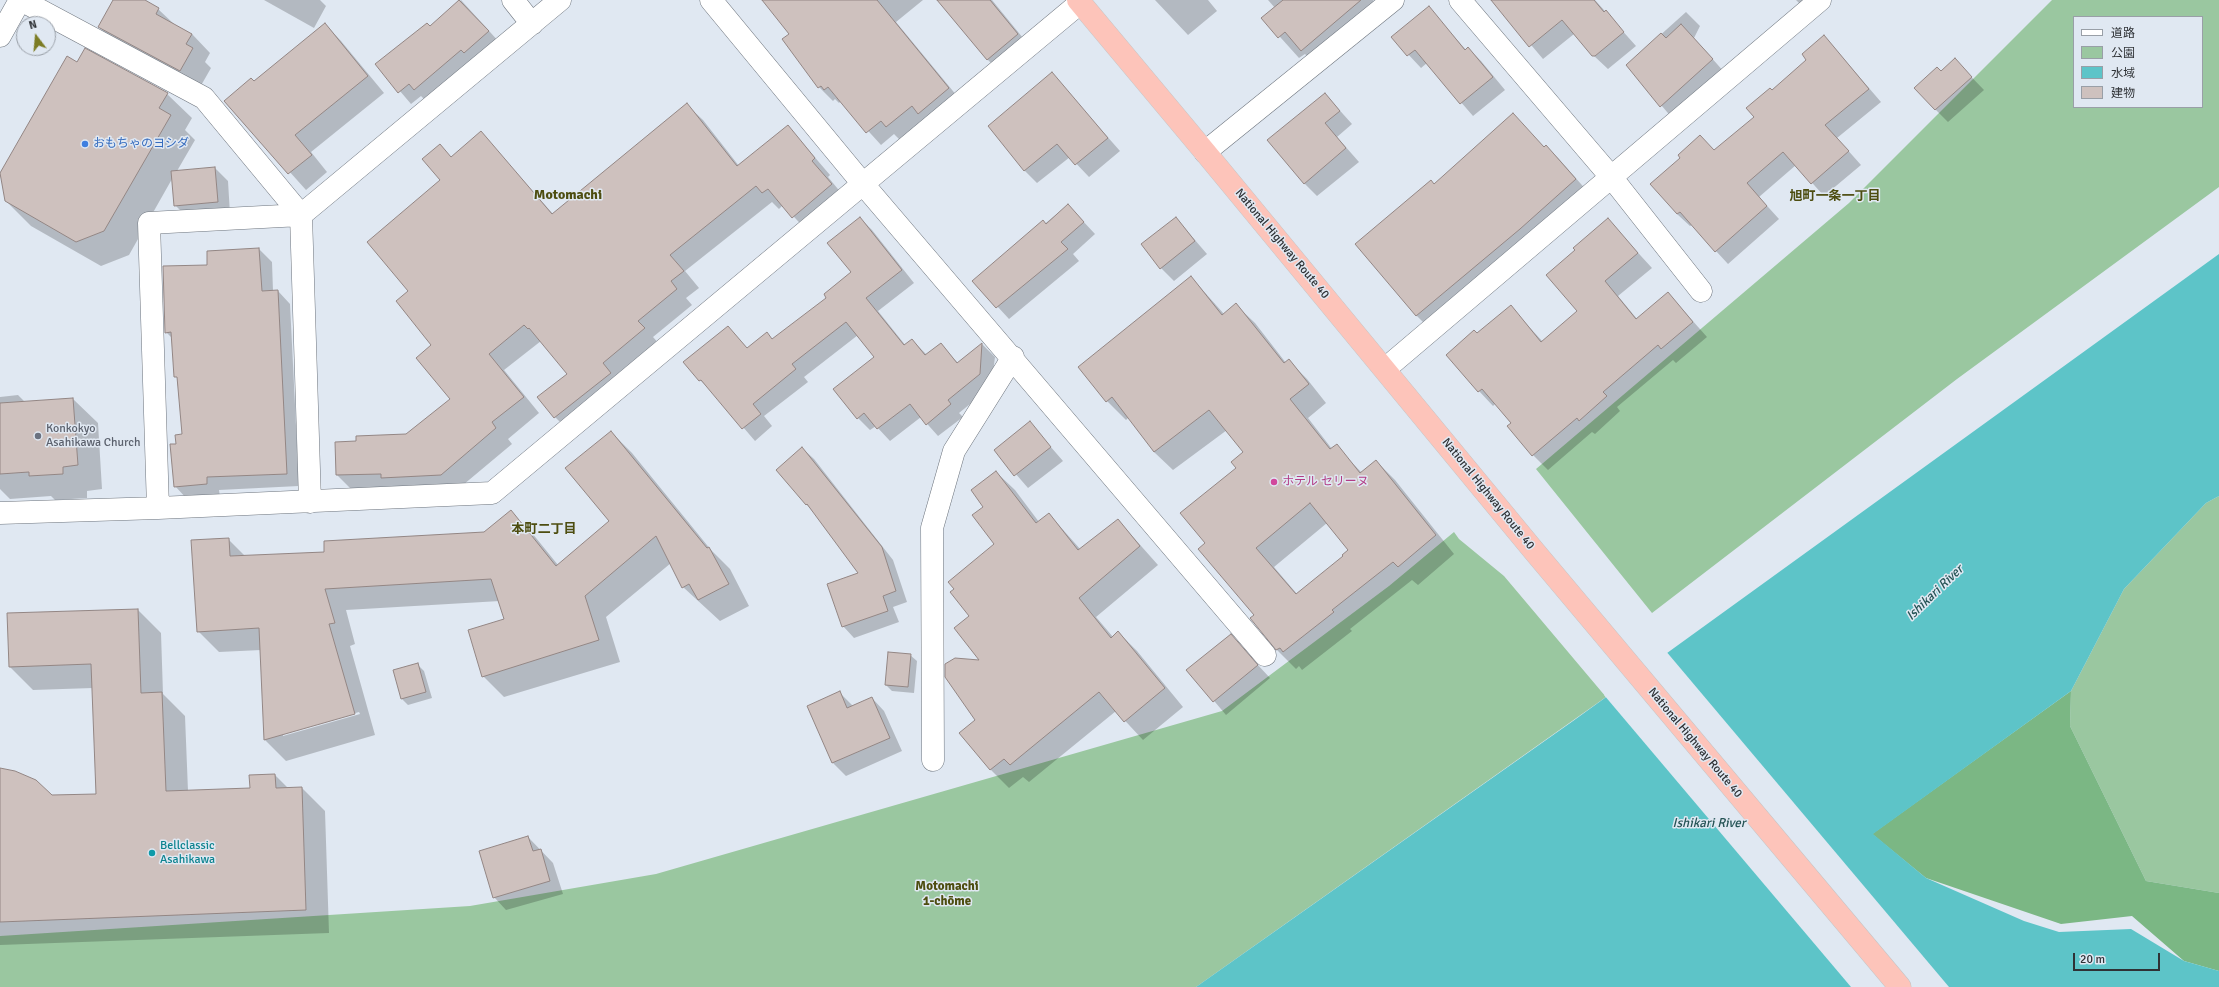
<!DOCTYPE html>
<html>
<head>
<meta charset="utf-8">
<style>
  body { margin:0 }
  #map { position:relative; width:2219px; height:987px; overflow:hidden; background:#e0e8f2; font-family:Signika,"Noto Sans JP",sans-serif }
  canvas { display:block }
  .legend { position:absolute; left:2073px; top:16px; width:130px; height:92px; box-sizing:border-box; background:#e0e8f2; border:1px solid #999fa7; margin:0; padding:5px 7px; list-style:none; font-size:12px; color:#2f3236 }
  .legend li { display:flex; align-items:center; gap:8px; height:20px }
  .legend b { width:20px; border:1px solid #999fa7 }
  .north { position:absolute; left:16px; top:16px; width:40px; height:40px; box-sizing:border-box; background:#e0e8f2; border:1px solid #999fa7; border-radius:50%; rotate:344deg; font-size:11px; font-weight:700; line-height:16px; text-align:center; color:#2f3236 }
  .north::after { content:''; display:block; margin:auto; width:14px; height:18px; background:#7c7c24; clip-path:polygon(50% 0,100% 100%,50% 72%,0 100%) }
  .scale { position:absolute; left:2073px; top:953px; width:87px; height:18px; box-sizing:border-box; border:2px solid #2f3236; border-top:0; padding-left:5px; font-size:12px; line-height:14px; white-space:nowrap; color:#2f3236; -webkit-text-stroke:3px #e0e8f2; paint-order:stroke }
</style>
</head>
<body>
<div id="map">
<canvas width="2219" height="987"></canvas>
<ul class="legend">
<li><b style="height:5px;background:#fff"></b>道路</li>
<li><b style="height:11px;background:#9ac7a0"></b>公園</li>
<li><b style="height:11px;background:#5dc4c8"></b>水域</li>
<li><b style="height:11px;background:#cec1be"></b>建物</li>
</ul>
<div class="north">N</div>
<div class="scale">20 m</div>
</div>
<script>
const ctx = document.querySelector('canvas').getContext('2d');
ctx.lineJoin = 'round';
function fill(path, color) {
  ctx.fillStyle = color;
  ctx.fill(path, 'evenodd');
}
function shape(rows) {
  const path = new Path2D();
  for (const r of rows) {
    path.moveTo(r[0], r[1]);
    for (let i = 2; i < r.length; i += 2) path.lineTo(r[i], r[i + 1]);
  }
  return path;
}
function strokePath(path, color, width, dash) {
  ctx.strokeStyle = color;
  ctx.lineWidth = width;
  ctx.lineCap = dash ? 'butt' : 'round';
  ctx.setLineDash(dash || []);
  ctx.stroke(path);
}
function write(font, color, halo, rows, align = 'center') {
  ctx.font = font + ' Signika,"Noto Sans JP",sans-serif';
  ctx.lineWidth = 3;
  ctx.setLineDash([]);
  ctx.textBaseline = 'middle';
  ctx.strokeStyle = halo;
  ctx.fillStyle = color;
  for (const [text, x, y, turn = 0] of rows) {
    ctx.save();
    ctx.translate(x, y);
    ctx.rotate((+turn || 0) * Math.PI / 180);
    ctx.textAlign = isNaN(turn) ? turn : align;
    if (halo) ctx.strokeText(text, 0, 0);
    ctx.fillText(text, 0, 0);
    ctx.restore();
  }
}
fill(shape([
  [2052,0,2219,0,2219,187,1957,379,1652,613,1536,469,1849,203],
  [2074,17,2202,17,2202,107,2074,107],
  [2219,496,2219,893,2146,881,2070,726,2071,691,2124,589,2206,503],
  [1454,532,1459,539,1504,576,1606,697,1196,987,0,987,0,936,470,906,656,874,1222,711,1389,586]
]), '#9ac7a0');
fill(shape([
  [2071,691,2070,726,2146,881,2219,893,2219,971,2184,961,2132,916,2061,924,1926,878,1872,834]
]), '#7bb784');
fill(shape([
  [2219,254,2219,496,2206,503,2124,589,2071,691,1873,834,1926,878,2024,921,2059,932,2131,929,2184,961,2219,971,2219,987,1196,987,1573,721]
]), '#5dc4c8');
fill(shape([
  [1665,650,1949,987,1851,987,1604,695]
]), '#e0e8f2');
fill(shape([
  [114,0,143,0,158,9,175,25,192,34,210,53,205,62,211,68,199,89,118,46,99,27],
  [264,0,320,0,326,6,314,28],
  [461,0,500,43,426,101,421,96,411,104,377,64,430,27],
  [763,0,923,0,896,22,962,102,900,140,894,134,881,145,841,101,839,103,835,99,833,101,819,87,790,35],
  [939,0,992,0,1036,54,1006,78,987,59],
  [1155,0,1208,0,1217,11,1188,35],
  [1268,0,1373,0,1387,16,1322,71,1305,54,1299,58,1263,18,1275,8],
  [1493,0,1595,0,1636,46,1608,69,1593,55,1574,34,1543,59],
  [1796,0,1805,0,1800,4],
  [1429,8,1466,50,1468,48,1481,61,1505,90,1473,116,1427,63,1421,68,1392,37],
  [1686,12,1700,26,1694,38,1725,73,1673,119,1627,65],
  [325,24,341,41,384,93,311,152,327,172,306,190,226,101,254,82],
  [1824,36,1881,102,1837,138,1861,165,1824,196,1796,165,1759,197,1779,219,1728,264,1692,225,1690,226,1677,214,1715,151,1755,117,1772,91,1808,60],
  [68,57,78,63,167,94,192,118,185,130,195,140,177,171,215,168,228,181,230,214,188,218,175,205,172,179,129,255,101,266,31,226,6,201,0,174],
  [1955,60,1984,90,1948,122,1935,109,1941,72],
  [1052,74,1120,151,1089,177,1070,157,1037,183,1024,170],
  [1325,94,1352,124,1337,137,1359,162,1317,196,1304,183],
  [687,105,703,120,739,166,788,126,830,175,828,177,847,200,809,233,783,205,779,209,772,202,685,271,699,288,686,298,692,305,653,337,660,345,571,433,555,417,569,374,541,341,504,370,539,413,508,439,512,444,457,490,353,491,337,475,357,442,406,435,451,399,433,345,409,292,442,180,440,146,452,158,481,133,553,214],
  [1513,115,1544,148,1546,146,1559,159,1588,192,1429,328,1416,315,1434,185],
  [1068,205,1095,234,1073,254,1079,261,1009,319,974,281],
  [860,218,872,230,914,283,878,311,906,346,912,340,927,355,940,344,958,363,982,344,995,357,991,387,959,413,963,417,938,436,921,417,890,441,876,426,870,430,858,418,875,357,858,335,804,377,808,382,764,416,772,426,755,441,713,392,700,380,728,327,748,349,767,334,773,340,828,298,852,273],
  [1176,218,1207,254,1174,281,1161,268],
  [1608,220,1652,268,1618,296,1637,319,1668,293,1707,337,1676,363,1673,360,1617,407,1620,411,1595,434,1592,432,1548,470,1533,455,1513,423,1496,403,1493,406,1479,391,1477,334,1511,307,1543,342,1579,311,1576,250],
  [259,249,272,262,273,291,278,291,290,304,299,486,219,490,220,497,187,499,175,486,177,445,183,435,173,339,166,332,208,266,208,251],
  [1191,277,1224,314,1236,305,1255,323,1286,363,1289,361,1307,379,1326,403,1308,418,1332,449,1336,446,1362,473,1376,461,1395,480,1454,554,1418,585,1412,580,1350,629,1352,631,1302,670,1299,666,1296,669,1277,650,1251,618,1256,615,1207,544,1245,452,1227,430,1173,470,1154,452,1129,417,1126,420,1107,401],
  [1327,523,1349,550,1345,556,1297,594,1274,567],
  [18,395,25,402,73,399,98,423,102,489,87,491,87,498,55,500,51,496,10,499,0,489,0,397],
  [1030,423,1063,461,1028,488,995,450],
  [611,432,632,453,711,550,730,569,749,606,720,621,683,587,671,563,606,617,620,662,504,697,483,676,506,619,500,601,346,610,355,644,350,646,375,735,286,761,265,740,261,650,219,652,198,631,228,539,245,556,325,552,485,533,511,512,532,533,558,565,610,521],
  [359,712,360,714,283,736,283,734],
  [802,448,814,459,893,560,907,602,893,607,899,622,854,638,843,626,859,574,815,514,806,504],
  [996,472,1015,490,1039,522,1049,514,1081,550,1118,520,1158,565,1096,617,1113,637,1118,632,1137,651,1183,707,1143,740,1116,711,1029,782,1023,777,1009,788,991,770,960,733,976,720,982,661,971,616,995,545,984,507],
  [138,610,161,633,163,694,185,716,188,791,251,789,275,775,288,788,302,788,325,811,329,933,0,945,0,769,51,796,97,795,93,688,33,690,10,667],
  [1230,635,1270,678,1226,715,1188,670],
  [910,655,917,661,914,693,892,691,886,685],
  [417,664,424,671,432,698,408,705,402,699,394,671],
  [839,692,853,706,872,698,884,711,902,751,846,776,833,763,808,707],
  [528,837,553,863,563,894,506,910,494,897]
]), '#0003');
const building = shape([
  [113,0,145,0,159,8,156,14,192,34,186,44,193,48,180,71,98,27,113,0],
  [459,0,489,31,464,53,461,50,414,90,409,84,398,93,375,64,427,23,430,26,459,0],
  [762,0,877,0,949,88,918,114,912,106,886,127,881,121,866,133,828,87,824,90,821,86,818,88,782,39,789,34,762,0],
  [937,0,990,0,1018,34,987,60,937,0],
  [1283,0,1361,0,1301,51,1285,32,1278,38,1261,18,1283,0],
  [1491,0,1594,0,1604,12,1606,10,1624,32,1595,56,1592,56,1562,20,1529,47,1491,0],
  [1429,6,1465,50,1468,47,1493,77,1460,104,1415,50,1407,56,1391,37,1429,6],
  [325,23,368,76,295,135,312,155,288,174,224,101,251,78,254,81,325,23],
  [1681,24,1713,59,1660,107,1626,65,1661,33,1666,38,1681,24],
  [1824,35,1869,89,1825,125,1849,151,1811,184,1783,152,1747,183,1767,206,1715,252,1680,212,1677,214,1650,184,1680,158,1678,155,1700,135,1714,150,1754,117,1746,108,1770,88,1772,90,1806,60,1802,54,1824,35],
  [85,48,168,93,159,108,171,115,104,231,76,242,5,201,0,173,67,56,77,62,85,48],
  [1955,58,1972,77,1935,110,1914,88,1937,67,1941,71,1955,58],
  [1052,72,1108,138,1075,165,1057,144,1024,171,988,126,1052,72],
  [1325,93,1340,111,1325,123,1346,148,1304,184,1267,140,1325,93],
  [687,103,737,166,788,125,815,158,812,161,832,184,792,218,768,189,762,193,756,186,670,255,684,271,671,281,677,289,638,321,645,328,603,363,611,373,554,418,537,397,567,374,529,328,528,329,524,325,489,354,524,397,492,422,496,428,441,475,381,478,381,474,336,475,335,442,356,441,356,436,406,434,450,399,416,358,431,345,396,301,408,291,367,242,440,180,422,159,440,144,451,157,481,131,552,214,687,103],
  [1513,113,1544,147,1546,145,1576,179,1520,229,1416,316,1355,244,1431,180,1434,184,1513,113],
  [215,167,218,202,174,206,171,171,215,167],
  [1068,204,1084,222,1061,242,1068,249,996,308,972,281,1043,220,1046,224,1068,204],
  [860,217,902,270,866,298,904,345,912,339,925,355,941,343,957,363,982,343,980,374,948,400,951,404,926,425,910,404,877,429,864,413,857,419,833,389,874,357,846,322,792,364,796,369,753,404,761,414,742,429,701,380,699,381,683,362,728,326,747,348,767,332,772,339,826,298,824,294,851,272,827,243,860,217],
  [1176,217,1195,241,1160,269,1141,244,1176,217],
  [1608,218,1638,253,1605,281,1636,319,1668,292,1693,322,1661,349,1658,345,1603,392,1607,396,1579,421,1577,418,1532,456,1507,426,1511,423,1482,389,1478,392,1446,355,1474,330,1477,333,1511,305,1541,342,1577,311,1546,275,1575,250,1573,248,1608,218],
  [259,248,262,291,278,290,287,474,207,477,207,484,174,487,170,444,176,444,175,435,182,434,177,377,174,377,171,332,165,333,163,266,207,265,207,251,259,248],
  [1191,276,1222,315,1236,303,1284,363,1289,359,1309,384,1290,399,1330,449,1337,444,1360,473,1376,460,1436,535,1398,567,1393,562,1332,610,1334,612,1283,652,1280,648,1276,650,1250,618,1254,615,1198,549,1205,543,1180,513,1236,468,1231,462,1243,452,1209,410,1154,452,1112,397,1106,402,1078,367,1191,276],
  [1310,503,1348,550,1342,555,1343,556,1296,594,1256,548,1310,503],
  [73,398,78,465,63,467,63,474,29,476,29,472,0,474,0,403,73,398],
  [1030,421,1051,447,1014,476,994,450,1030,421],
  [611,431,707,548,709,547,729,584,698,600,689,584,682,588,656,536,585,596,599,640,482,677,468,630,504,619,491,579,325,589,335,623,329,624,355,714,264,740,259,628,197,632,191,540,229,538,230,556,324,552,324,541,484,532,511,510,556,566,609,521,565,468,611,431],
  [802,447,882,547,896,591,883,596,888,611,842,627,827,584,858,573,807,504,806,505,776,470,802,447],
  [996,471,1036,523,1049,513,1078,550,1118,519,1140,546,1079,598,1111,638,1118,631,1165,688,1124,722,1099,692,1010,765,1004,759,990,770,959,733,975,720,945,677,945,664,955,658,979,660,954,628,969,616,950,592,954,589,948,582,994,544,972,515,983,507,971,490,996,471],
  [138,609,141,693,162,692,166,791,250,788,249,775,275,774,276,788,302,787,306,910,0,922,0,768,15,771,36,780,52,795,96,794,91,664,9,667,7,613,138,609],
  [1231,634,1258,665,1213,702,1186,670,1231,634],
  [888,652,911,654,908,687,885,685,888,652],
  [418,663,426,692,401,699,393,670,418,663],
  [840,691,847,708,872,697,890,738,832,763,807,706,840,691],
  [528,836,533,851,541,849,550,881,493,898,479,851,528,836]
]);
fill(building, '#cec1be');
strokePath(building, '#938684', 1);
const minor = shape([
  [21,0,204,98,301,215,310,502],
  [513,0,532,24],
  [711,0,863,184,1265,655],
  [1460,0,1612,178,1701,291],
  [0,36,20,0],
  [1205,152,1393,0],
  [1385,369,1820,0],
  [158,508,149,223,301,215,560,0],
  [0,513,158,508,492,493,1080,3],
  [933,760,932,528,954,451,1013,357]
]);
const highway = shape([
  [1078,0,1205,152,1534,551,1900,987]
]);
strokePath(minor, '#6d747d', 23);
strokePath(highway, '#c5c6c7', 23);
strokePath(minor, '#fff', 22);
strokePath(highway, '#fdc4ba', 22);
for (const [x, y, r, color] of [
  [85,144,4,"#3f7fe0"],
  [38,436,4,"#6b7280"],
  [1274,482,4,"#d1479c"],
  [152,853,4,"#0f9aa8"]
]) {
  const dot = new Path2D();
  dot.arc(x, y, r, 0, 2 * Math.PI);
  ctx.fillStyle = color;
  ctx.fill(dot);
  strokePath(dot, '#e0e8f2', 1.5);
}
write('12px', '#366cbe', '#e0e8f2', [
  ["おもちゃのヨシダ",93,144]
], 'left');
write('12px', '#2f3236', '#e0e8f2', [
  ["National Highway Route 40",1282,244,50],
  ["National Highway Route 40",1488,494,51],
  ["National Highway Route 40",1695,743,50]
]);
write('12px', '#5b616d', '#e0e8f2', [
  ["Konkokyo",46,429],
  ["Asahikawa Church",46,443]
], 'left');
write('12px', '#b23c85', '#e0e8f2', [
  ["ホテル セリーヌ",1282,482]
], 'left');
write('12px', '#0d838f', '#e0e8f2', [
  ["Bellclassic",160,846],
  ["Asahikawa",160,860]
], 'left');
write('bold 13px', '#4d4d10', '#e0e8f2', [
  ["旭町一条一丁目",1835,197],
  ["本町二丁目",544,530],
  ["Motomachi",947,887],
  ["1-chōme",947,902]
]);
write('italic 13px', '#265456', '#e0e8f2', [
  ["Ishikari River",1935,593,-44],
  ["Ishikari River",1709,824]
]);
write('bold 14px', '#4d4d10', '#e0e8f2', [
  ["Motomachi",568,195]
]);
</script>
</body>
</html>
